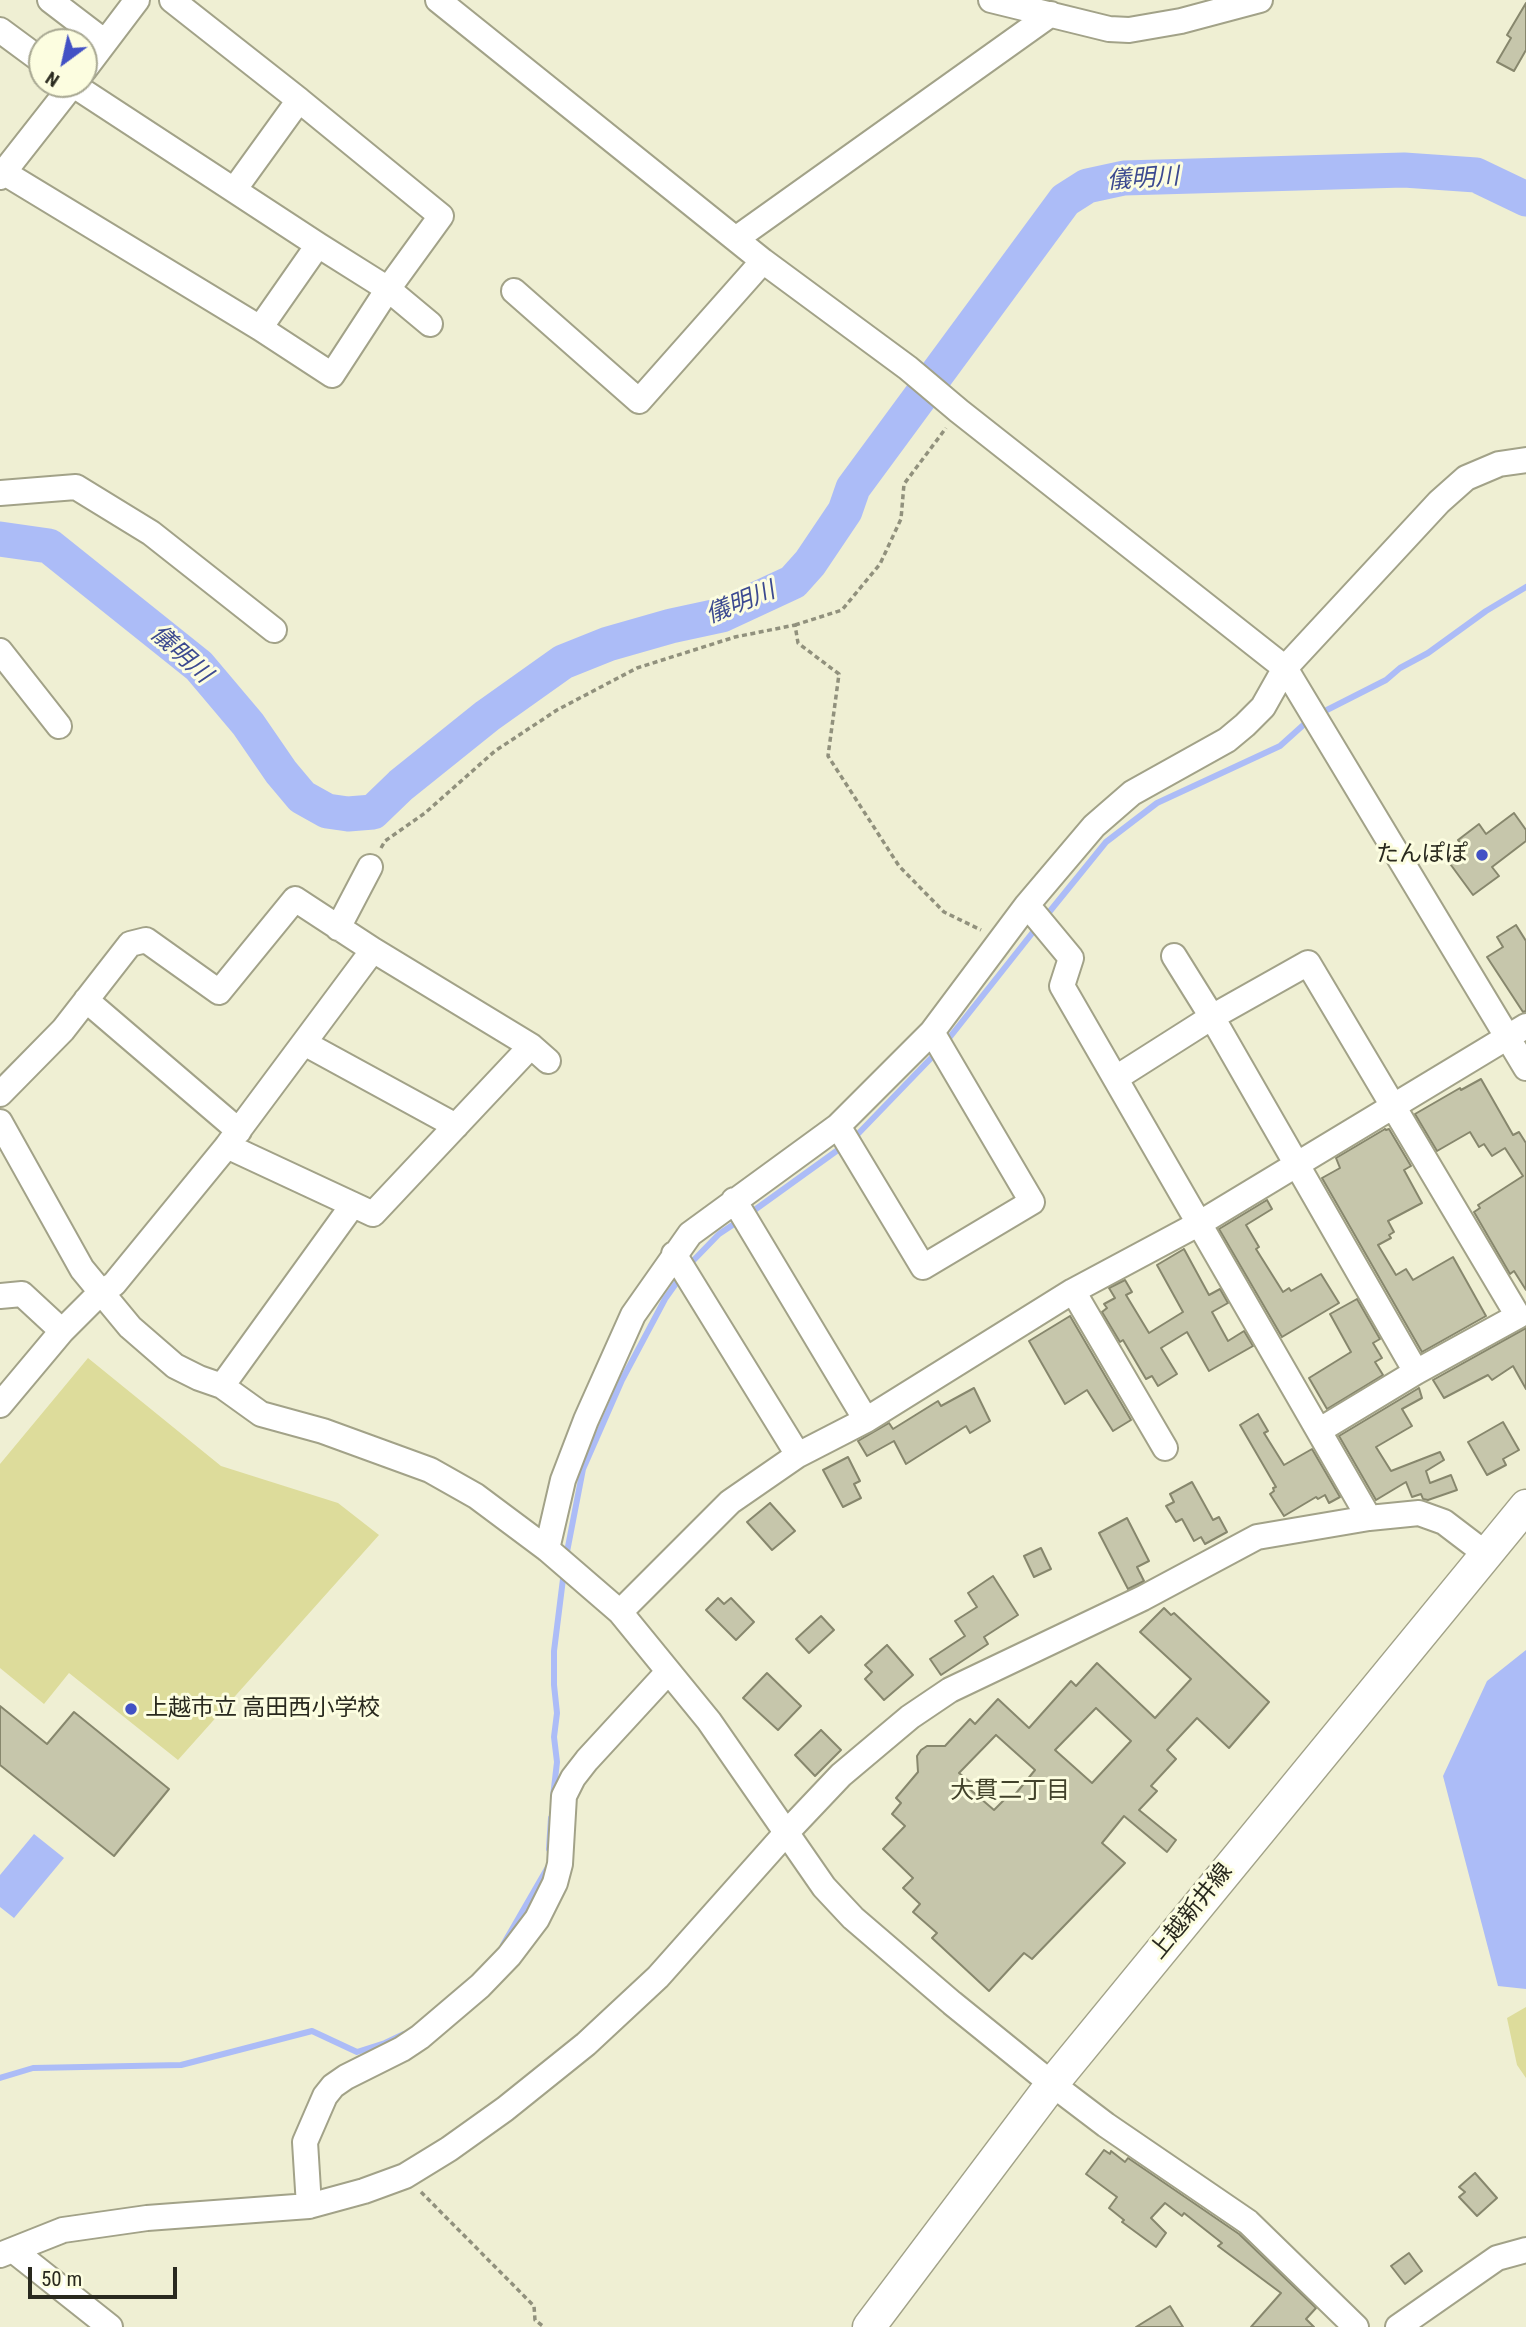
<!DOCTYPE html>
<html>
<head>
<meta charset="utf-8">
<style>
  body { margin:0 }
  #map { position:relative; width:1526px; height:2327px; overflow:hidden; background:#efefd3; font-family:"Roboto Condensed",sans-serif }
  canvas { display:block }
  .north { position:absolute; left:28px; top:28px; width:70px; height:70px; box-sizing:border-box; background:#fcfde0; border:2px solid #a8a892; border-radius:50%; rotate:213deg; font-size:19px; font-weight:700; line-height:28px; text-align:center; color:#29291e }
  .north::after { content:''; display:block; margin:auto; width:24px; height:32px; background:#4251c5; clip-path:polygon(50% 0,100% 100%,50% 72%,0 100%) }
  .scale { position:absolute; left:28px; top:2267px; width:149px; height:32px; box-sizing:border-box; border:4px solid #29291e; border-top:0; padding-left:9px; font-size:21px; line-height:24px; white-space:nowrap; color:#29291e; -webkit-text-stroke:5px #fcfde0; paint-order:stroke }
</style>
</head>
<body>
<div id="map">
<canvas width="1526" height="2327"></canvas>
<div class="north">N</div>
<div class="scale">50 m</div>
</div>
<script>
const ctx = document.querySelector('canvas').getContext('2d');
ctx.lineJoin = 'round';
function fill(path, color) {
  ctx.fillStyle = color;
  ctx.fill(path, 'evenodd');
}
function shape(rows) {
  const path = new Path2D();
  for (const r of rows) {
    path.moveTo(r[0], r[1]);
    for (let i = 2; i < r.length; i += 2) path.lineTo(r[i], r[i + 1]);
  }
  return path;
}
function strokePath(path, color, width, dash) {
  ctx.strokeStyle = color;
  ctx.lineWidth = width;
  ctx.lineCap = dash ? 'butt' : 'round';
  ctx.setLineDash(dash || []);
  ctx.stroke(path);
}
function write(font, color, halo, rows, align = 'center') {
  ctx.font = font + ' "Roboto Condensed","Noto Sans JP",sans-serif';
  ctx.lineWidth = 6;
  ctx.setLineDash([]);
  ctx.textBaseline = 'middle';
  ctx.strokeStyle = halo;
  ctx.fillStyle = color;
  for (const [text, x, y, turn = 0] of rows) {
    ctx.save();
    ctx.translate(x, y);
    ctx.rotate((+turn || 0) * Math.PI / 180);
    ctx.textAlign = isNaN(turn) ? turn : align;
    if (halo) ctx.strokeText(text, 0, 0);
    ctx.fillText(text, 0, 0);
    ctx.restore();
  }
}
fill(shape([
  [88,1358,221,1466,338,1503,379,1535,178,1760,69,1673,44,1704,0,1668,0,1464],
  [1526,2007,1526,2078,1517,2065,1507,2018]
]), '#dddc9b');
fill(shape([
  [1526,1650,1526,1989,1498,1986,1443,1776,1487,1681],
  [34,1834,64,1858,14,1918,0,1907,0,1875]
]), '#acbcf7');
strokePath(shape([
  [1319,714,1386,680,1400,668,1428,653,1486,611,1526,587],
  [1046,916,1106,842,1157,803,1280,746,1310,719],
  [946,1042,1037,927],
  [854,1138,936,1053],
  [749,1214,842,1147],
  [688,1266,719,1234,740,1220],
  [566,1557,583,1469,622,1380,665,1299,682,1275],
  [553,1797,557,1762,554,1737,557,1713,554,1685,554,1651,564,1571],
  [549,1849,551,1818],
  [503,1945,548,1867],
  [0,2078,33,2068,181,2065,312,2031,357,2052,385,2043,404,2034]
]), '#acbcf7', 6);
strokePath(shape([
  [0,539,49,546,199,666,248,724,281,772,302,797,327,811,348,814,373,812,401,785,487,716,563,662,608,644,671,626,722,615,793,582,810,563,845,511,853,488,1065,200,1087,186,1124,178,1404,170,1476,175,1526,199]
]), '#acbcf7', 35);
const building = shape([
  [1526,3,1526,50,1514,71,1497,62,1511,38,1507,35,1526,3],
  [1514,813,1526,830,1526,841,1492,867,1499,876,1473,895,1448,861,1465,848,1458,840,1479,824,1486,834,1514,813],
  [1516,925,1526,941,1526,1011,1523,1012,1487,957,1503,947,1497,937,1516,925],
  [1481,1079,1513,1135,1519,1132,1526,1143,1526,1290,1514,1271,1510,1274,1474,1212,1480,1208,1478,1205,1523,1176,1505,1148,1492,1156,1484,1144,1479,1147,1470,1132,1437,1151,1415,1114,1460,1088,1461,1090,1481,1079],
  [1385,1129,1386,1130,1389,1129,1411,1166,1404,1170,1422,1203,1388,1221,1394,1232,1389,1235,1391,1238,1378,1245,1396,1275,1406,1269,1413,1280,1453,1257,1486,1316,1422,1352,1322,1178,1340,1168,1336,1158,1385,1129],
  [1267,1200,1272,1209,1246,1225,1259,1247,1256,1249,1283,1292,1289,1288,1291,1291,1321,1274,1339,1303,1282,1337,1219,1229,1267,1200],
  [1184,1249,1209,1295,1220,1289,1228,1303,1212,1312,1228,1341,1244,1331,1253,1346,1209,1371,1187,1332,1161,1348,1177,1374,1158,1386,1152,1376,1146,1379,1123,1340,1120,1342,1102,1312,1107,1308,1104,1304,1115,1298,1109,1288,1125,1280,1132,1292,1126,1295,1149,1333,1183,1312,1157,1265,1184,1249],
  [1357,1299,1380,1339,1373,1343,1382,1358,1375,1362,1383,1375,1327,1409,1309,1378,1351,1352,1330,1314,1357,1299],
  [1070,1316,1131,1420,1113,1431,1087,1390,1065,1404,1029,1341,1070,1316],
  [1526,1328,1526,1389,1513,1366,1492,1380,1488,1375,1444,1398,1433,1380,1526,1328],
  [974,1388,990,1421,970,1433,966,1426,906,1464,894,1441,867,1456,858,1441,889,1423,893,1429,938,1401,941,1406,974,1388],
  [1419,1388,1422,1398,1402,1409,1412,1426,1376,1447,1391,1471,1440,1452,1444,1460,1426,1471,1430,1483,1451,1475,1457,1490,1428,1500,1423,1499,1421,1494,1412,1497,1406,1482,1376,1500,1339,1436,1419,1388],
  [1258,1414,1268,1431,1264,1433,1284,1465,1312,1449,1340,1497,1329,1503,1325,1495,1318,1499,1316,1497,1284,1516,1270,1494,1274,1491,1273,1488,1276,1487,1240,1425,1258,1414],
  [1503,1422,1519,1450,1503,1459,1506,1465,1487,1475,1468,1442,1503,1422],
  [848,1457,860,1481,854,1484,861,1498,843,1507,823,1470,848,1457],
  [1192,1482,1213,1520,1219,1517,1227,1532,1205,1544,1201,1537,1194,1541,1182,1519,1176,1522,1166,1506,1174,1502,1170,1494,1192,1482],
  [770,1503,795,1531,772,1550,747,1522,770,1503],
  [1127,1518,1149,1561,1137,1567,1144,1581,1128,1589,1099,1533,1127,1518],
  [1041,1548,1051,1569,1034,1577,1024,1556,1041,1548],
  [993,1576,1018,1615,984,1637,988,1644,941,1675,930,1659,965,1636,955,1621,977,1607,968,1593,993,1576],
  [718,1598,724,1604,731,1598,754,1622,736,1640,706,1610,718,1598],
  [1164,1608,1171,1615,1174,1613,1269,1702,1229,1748,1197,1718,1167,1750,1176,1759,1151,1786,1157,1791,1139,1810,1176,1840,1167,1852,1124,1816,1102,1843,1125,1863,1032,1959,1024,1953,989,1991,932,1938,937,1933,913,1912,920,1904,903,1888,913,1878,883,1849,905,1826,892,1814,901,1803,896,1798,918,1772,917,1756,921,1750,927,1746,945,1746,970,1719,975,1724,998,1699,1029,1728,1071,1681,1076,1686,1097,1663,1155,1718,1191,1679,1140,1632,1164,1608],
  [1096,1708,1131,1741,1092,1783,1055,1750,1096,1708],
  [996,1735,1035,1770,1013,1797,1010,1794,994,1810,966,1786,970,1782,959,1773,996,1735],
  [821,1616,834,1630,809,1653,796,1639,821,1616],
  [887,1645,913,1675,884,1700,865,1679,872,1672,865,1665,887,1645],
  [767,1673,801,1706,778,1730,743,1698,767,1673],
  [0,1706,47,1744,74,1712,169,1789,114,1856,0,1765,0,1706],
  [821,1730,841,1750,815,1776,795,1755,821,1730],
  [1104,2150,1110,2154,1111,2151,1125,2162,1128,2158,1239,2234,1316,2308,1306,2319,1314,2327,1251,2327,1281,2293,1218,2246,1222,2243,1184,2213,1182,2216,1165,2203,1151,2218,1166,2233,1156,2247,1122,2222,1124,2220,1109,2208,1117,2197,1086,2174,1104,2150],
  [1475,2173,1497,2198,1477,2216,1459,2197,1465,2192,1459,2187,1475,2173],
  [1409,2253,1422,2271,1405,2284,1391,2266,1409,2253],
  [1170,2306,1183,2327,1136,2327,1170,2306]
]);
fill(building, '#c6c6ab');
strokePath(building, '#87876d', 2);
const minor = shape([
  [50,0,105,42],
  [172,0,299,100,234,190],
  [438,0,763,261,908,368,959,411,1285,668,1526,1068],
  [991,0,1109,29,1129,30,1181,21,1260,0],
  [0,30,42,61],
  [84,70,137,0],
  [72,84,318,245,388,289,430,324],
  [3,172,260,328,332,375,388,289,441,216,299,100],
  [0,177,73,84],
  [737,238,1051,14],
  [514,291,639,401,763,261],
  [260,328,318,245],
  [0,493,76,487,151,533,274,630],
  [0,651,59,726],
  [1027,905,1071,958,1062,986,1369,1518],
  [338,928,370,867],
  [1174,956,1212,1017,1416,1372],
  [86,1000,239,1131],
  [304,1043,456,1126],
  [531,1046,548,1061],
  [1116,1078,1212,1017,1308,963,1518,1316,1416,1372,1320,1430],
  [0,1094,63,1030,130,944,146,940,219,992,295,899,373,950,227,1146,114,1284,100,1293,62,1331,0,1405],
  [0,1122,82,1269,130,1327,175,1366,199,1378,222,1386,261,1414,323,1431,430,1470,476,1496,547,1549,620,1612,709,1721,824,1887,853,1918,952,2003,1052,2084,1106,2125,1248,2222,1356,2327],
  [838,1126,923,1267,1032,1202,932,1032],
  [227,1146,373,1214,531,1046,373,950],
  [734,1200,866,1420],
  [674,1254,798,1455],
  [1073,1291,1165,1448],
  [0,1296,22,1294,62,1331],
  [222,1386,352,1206],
  [547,1549,563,1480,586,1420,633,1315,690,1234,838,1126,932,1032,1027,905,1094,826,1132,793,1227,740,1245,725,1263,707,1285,668,1439,502,1466,478,1499,464,1526,460],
  [620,1612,730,1502,798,1455,866,1420,1073,1291,1200,1223,1526,1026],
  [309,2206,305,2142,325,2096,333,2086,346,2077,402,2049,420,2037,480,1986,509,1956,537,1919,555,1883,560,1864,564,1796,573,1778,587,1760,668,1672],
  [13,2250,110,2327],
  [0,2255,63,2230,147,2218,309,2206,364,2191,405,2176,449,2149,505,2109,586,2044,658,1977,787,1832,841,1775,910,1717,950,1690,1143,1598,1257,1537,1369,1518,1419,1513,1444,1522,1486,1554],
  [1398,2327,1497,2258,1526,2250]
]);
const major = shape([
  [869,2327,1052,2084,1526,1506]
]);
strokePath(minor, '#a2a288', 28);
strokePath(major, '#a2a288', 35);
strokePath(shape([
  [795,625,842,610,880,564,901,519,904,484,946,428],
  [381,848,385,841,425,813,495,751,557,710,637,668,735,637,795,625,798,643,839,674,828,756,899,866,944,912,981,930],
  [421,2192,534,2306,535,2320,544,2327]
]), '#91917d', 3.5, [5, 3.5]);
strokePath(minor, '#fff', 24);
strokePath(major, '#fff', 32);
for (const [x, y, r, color] of [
  [1482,855,7,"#4251c5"],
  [131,1709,7,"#4251c5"]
]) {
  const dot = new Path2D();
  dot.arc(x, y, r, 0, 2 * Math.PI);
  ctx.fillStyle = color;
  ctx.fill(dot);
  strokePath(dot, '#fcfde0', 2.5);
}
write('23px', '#29291e', '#fcfde0', [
  ["たんぽぽ",1468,855],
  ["上越市立 高田西小学校",145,1709,"left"]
], 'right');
write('23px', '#29291e', '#fcfde0', [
  ["上越新井線",1192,1912,-51]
]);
write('italic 24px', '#3c4a90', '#fcfde0', [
  ["儀明川",1143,180,-4],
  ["儀明川",741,604,-22],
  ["儀明川",180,655,42]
]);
write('24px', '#42422b', '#fcfde0', [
  ["大貫二丁目",1010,1792]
]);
</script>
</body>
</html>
